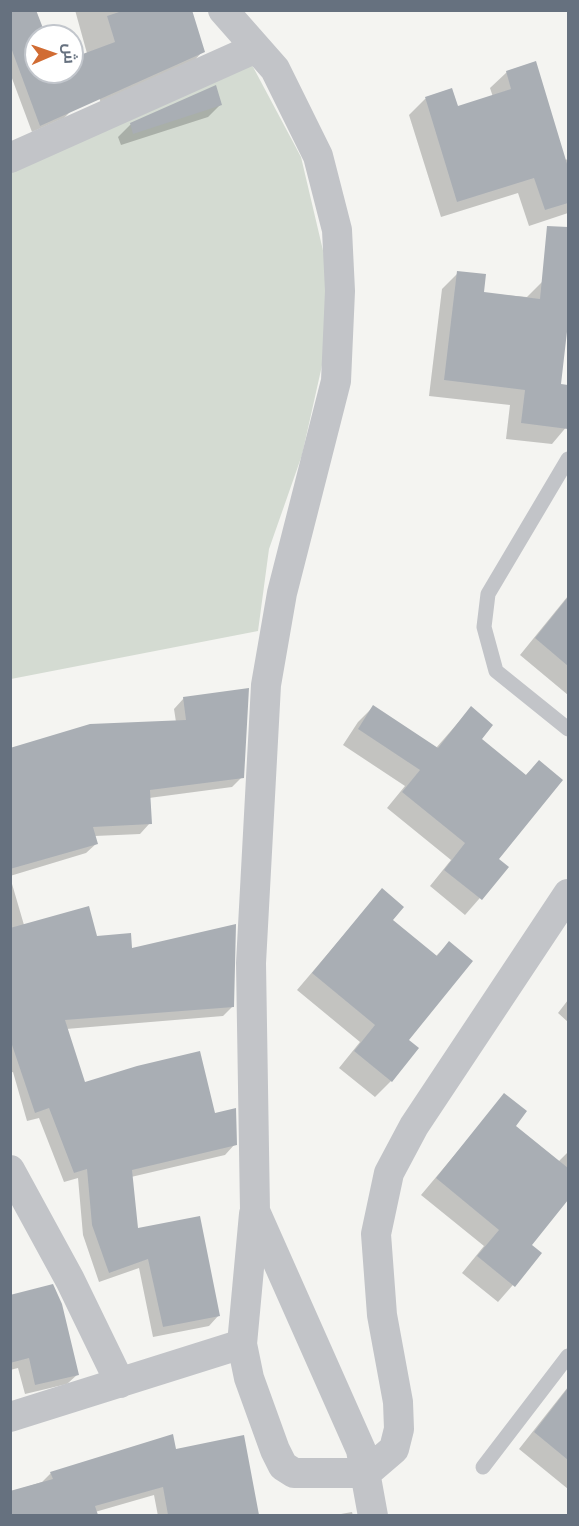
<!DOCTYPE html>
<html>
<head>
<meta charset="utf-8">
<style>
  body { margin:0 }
  #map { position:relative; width:579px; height:1526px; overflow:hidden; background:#f4f4f1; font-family:"IBM Plex Sans",Cairo,sans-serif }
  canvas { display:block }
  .frame { position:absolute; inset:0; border:12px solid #66717f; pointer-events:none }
  .north { position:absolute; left:24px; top:24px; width:60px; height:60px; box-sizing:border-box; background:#fff; border:2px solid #c2c6cc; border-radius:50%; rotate:88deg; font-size:16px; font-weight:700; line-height:24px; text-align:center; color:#66717f }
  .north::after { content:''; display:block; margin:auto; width:21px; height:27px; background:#d16c33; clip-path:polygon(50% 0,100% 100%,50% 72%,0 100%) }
</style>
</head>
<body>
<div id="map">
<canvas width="579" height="1526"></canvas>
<div class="frame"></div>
<div class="north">ش</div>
</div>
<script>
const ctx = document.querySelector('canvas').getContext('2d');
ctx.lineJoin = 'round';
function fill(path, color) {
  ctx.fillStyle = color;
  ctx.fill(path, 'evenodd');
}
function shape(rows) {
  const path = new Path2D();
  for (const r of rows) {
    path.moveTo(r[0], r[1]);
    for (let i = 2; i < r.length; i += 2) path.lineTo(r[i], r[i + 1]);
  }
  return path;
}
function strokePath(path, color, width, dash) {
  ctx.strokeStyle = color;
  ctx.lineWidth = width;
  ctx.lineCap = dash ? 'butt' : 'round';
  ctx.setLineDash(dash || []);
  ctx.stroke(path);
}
fill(shape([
  [252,65,301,157,325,259,327,343,302,455,269,549,258,631,11,679,10,172]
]), '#d4dbd2');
fill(shape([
  [10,10,44,36,36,36,36,72,58,72,72,110,64,118,32,132,10,73],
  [75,10,120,10,121,13,203,51,192,63,101,104],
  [507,72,565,160,568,159,568,213,529,226,518,193,441,217,409,115,425,99,451,90,457,108,493,97,490,88],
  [215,87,220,105,208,117,121,145,118,137,130,125],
  [458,273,482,293,527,297,543,281,568,284,568,310,560,386,568,387,568,425,552,444,506,439,510,405,429,396,442,289],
  [568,596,568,695,520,655],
  [184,698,242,777,232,787,149,798,150,823,140,834,95,836,97,843,86,853,10,876,10,836,176,722,174,709],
  [373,707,436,748,471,708,480,739,525,776,539,762,497,859,507,867,465,915,430,886,451,860,387,808,405,786,343,745,358,722],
  [10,877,24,925,96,938,131,950,233,1006,223,1016,66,1029,84,1084,214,1114,235,1144,225,1155,131,1177,137,1230,219,1315,209,1326,153,1337,139,1268,99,1282,83,1235,78,1178,64,1182,39,1118,27,1121,13,1072,10,1073],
  [382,890,391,921,435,957,449,943,391,1081,375,1097,339,1068,360,1042,297,990],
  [568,1000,568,1022,558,1013],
  [505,1095,514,1126,558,1162,568,1152,568,1198,530,1246,540,1254,498,1302,462,1273,484,1246,421,1195],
  [10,1297,78,1374,67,1384,25,1394,18,1368,10,1370],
  [568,1387,568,1489,519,1449],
  [243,1437,258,1516,158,1516,154,1495,95,1512,96,1516,10,1516,10,1492,42,1482,51,1473],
  [352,1512,353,1516,330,1516]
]), '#0003');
fill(shape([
  [10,10,36,10,46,36,36,36,36,72,72,72,72,58,115,42,107,16,125,10,192,10,205,52,40,126,10,45],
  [536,61,568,167,568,203,545,210,534,178,457,202,425,97,452,88,458,106,511,89,506,71],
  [216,85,222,105,133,134,130,123],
  [547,226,568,227,568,323,561,384,568,385,568,429,521,423,525,390,444,380,457,271,486,274,484,292,540,299],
  [568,597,568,666,535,638],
  [249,688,244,778,150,790,152,824,93,827,98,844,10,869,10,748,90,724,186,720,183,697],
  [373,705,438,748,471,706,493,725,482,739,526,775,539,760,563,780,499,859,509,867,482,900,444,870,465,843,402,792,420,770,358,729],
  [382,888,404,907,393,920,437,956,449,941,473,961,409,1040,419,1048,392,1082,354,1051,375,1025,312,973],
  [89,906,97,936,131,933,132,948,236,924,234,1007,65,1020,85,1082,137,1066,200,1051,215,1113,236,1108,237,1145,132,1170,138,1228,200,1216,220,1316,163,1327,148,1259,109,1273,92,1225,87,1169,74,1173,49,1108,35,1113,10,1039,10,928],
  [504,1093,527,1111,516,1126,568,1168,568,1200,532,1245,542,1253,515,1287,477,1256,499,1230,436,1178],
  [53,1284,62,1304,79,1375,35,1385,29,1358,10,1363,10,1295],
  [568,1388,568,1460,534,1432],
  [173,1434,176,1449,244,1435,259,1515,168,1515,163,1487,95,1506,98,1515,10,1515,10,1491,53,1479,50,1472]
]), '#a9aeb4');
strokePath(shape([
  [568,459,488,594,484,627,496,671,568,729],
  [483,1467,568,1356]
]), '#c2c4c8', 15);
strokePath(shape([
  [223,10,275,69,318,156,337,230,340,291,336,381,282,593,266,685,251,963,255,1211,361,1450,373,1516],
  [10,158,256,48],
  [10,1170,70,1280,120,1383],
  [254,1214,242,1344,249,1378,275,1450,283,1466,294,1473,366,1473,394,1449,399,1429,398,1402,382,1315,376,1234,389,1173,414,1126,568,894],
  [10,1417,242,1344]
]), '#c2c4c8', 30);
</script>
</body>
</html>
